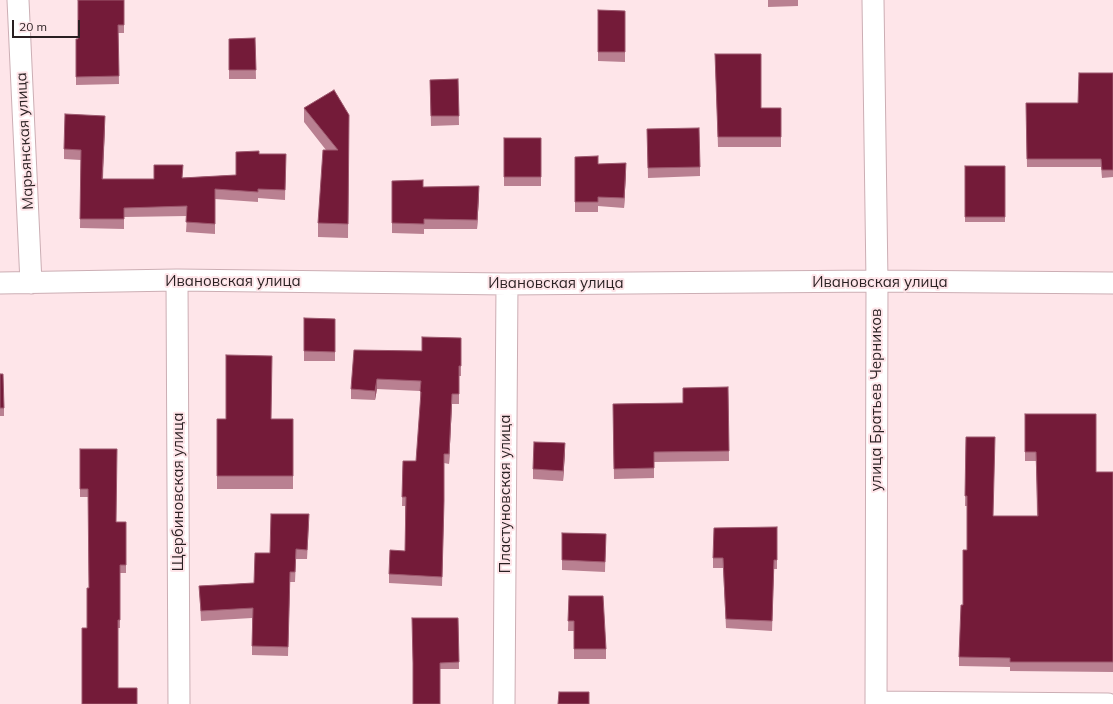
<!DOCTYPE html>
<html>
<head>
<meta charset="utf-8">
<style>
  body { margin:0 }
  #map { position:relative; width:1113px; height:704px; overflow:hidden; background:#fee5e9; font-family:Mulish,sans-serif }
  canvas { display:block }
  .scale { position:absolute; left:12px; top:20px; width:68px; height:18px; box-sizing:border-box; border:2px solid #291f21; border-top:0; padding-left:5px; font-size:12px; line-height:14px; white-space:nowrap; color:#291f21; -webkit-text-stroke:3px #fee5e9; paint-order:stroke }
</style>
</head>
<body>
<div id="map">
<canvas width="1113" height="704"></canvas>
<div class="scale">20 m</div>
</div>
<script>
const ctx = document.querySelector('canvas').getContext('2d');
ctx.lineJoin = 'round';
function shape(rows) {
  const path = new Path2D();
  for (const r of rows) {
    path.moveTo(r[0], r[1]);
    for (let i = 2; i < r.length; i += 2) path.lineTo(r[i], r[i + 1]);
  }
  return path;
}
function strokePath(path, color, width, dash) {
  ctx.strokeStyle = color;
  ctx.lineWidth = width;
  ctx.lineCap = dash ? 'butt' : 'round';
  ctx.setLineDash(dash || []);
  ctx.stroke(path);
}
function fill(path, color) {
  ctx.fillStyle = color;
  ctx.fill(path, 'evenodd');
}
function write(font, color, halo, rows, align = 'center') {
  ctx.font = font + ' Mulish,sans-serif';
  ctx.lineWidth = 4;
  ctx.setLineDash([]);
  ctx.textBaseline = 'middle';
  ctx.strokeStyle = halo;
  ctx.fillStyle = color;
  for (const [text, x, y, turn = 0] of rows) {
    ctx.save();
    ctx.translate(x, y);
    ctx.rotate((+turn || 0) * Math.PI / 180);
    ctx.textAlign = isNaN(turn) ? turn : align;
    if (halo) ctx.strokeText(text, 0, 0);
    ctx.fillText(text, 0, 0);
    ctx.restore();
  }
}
const street = shape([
  [18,0,31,283],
  [873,0,877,281,876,704],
  [177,280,179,704],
  [0,283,177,280,507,284,877,281,1113,283],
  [876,702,1108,704],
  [504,704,507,284]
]);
strokePath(street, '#ccaeb4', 23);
strokePath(street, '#fff', 21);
fill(shape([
  [124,0,124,33,118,33,119,84,76,85,76,39,78,39],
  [768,0,798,0,798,6,768,7],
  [598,10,625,11,625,62,598,61],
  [255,38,256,79,229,79,229,39],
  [715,54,761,108,781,108,781,147,718,147],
  [1113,73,1113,177,1102,178,1101,167,1027,167,1026,103,1078,103],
  [458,79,459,125,431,126,430,80],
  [304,108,349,115,348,238,318,237,318,223,326,150,304,122],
  [105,126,103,179,154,179,236,175,259,154,286,154,285,200,258,198,258,202,215,199,215,234,186,232,187,216,124,217,124,229,80,228,81,160,64,159,64,149],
  [647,129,700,167,700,176,648,178],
  [504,138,541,138,541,186,504,186],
  [575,157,626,173,624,208,598,206,598,212,575,212],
  [965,166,1005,166,1005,222,965,222],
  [392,181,423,187,479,196,477,229,424,229,424,234,392,233],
  [304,318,335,319,335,361,304,361],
  [461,338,461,376,459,376,459,404,452,404,449,464,444,463,444,511,442,586,389,583,389,574,405,551,405,506,402,506,403,461,416,461,421,401,420,391,377,389,375,400,351,399,351,389,422,351],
  [0,374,4,408,4,416,0,416],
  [728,387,729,461,654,462,654,478,614,479,613,404,683,403],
  [1025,414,1096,472,1113,472,1113,672,1010,671,1010,667,959,666,959,657,967,550,967,506,965,506,966,437,993,516,1037,516,1036,461,1025,461],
  [217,419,293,419,293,489,217,489],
  [80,449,116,522,126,565,126,573,120,573,120,628,118,628,82,704,87,628,89,588,88,497,80,497],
  [565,453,563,481,533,479,533,469],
  [309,523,307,559,296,559,295,582,290,582,288,656,252,655,252,618,201,621,199,586,254,583],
  [777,527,777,569,774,569,772,631,726,628,723,568,713,568,713,558],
  [562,533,606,534,605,572,562,570],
  [569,596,606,649,606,659,574,659,574,631,568,631],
  [458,618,459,669,440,669,413,704]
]), '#b98091');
fill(shape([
  [105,116,105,126,102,188,102,179],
  [626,163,626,173,624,208,624,198],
  [479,186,479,196,477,229,477,220],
  [377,379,377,389,375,400,375,391],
  [452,394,452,404,449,464,449,454],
  [565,443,565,453,563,481,563,471]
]), '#9d586e');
const building = shape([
  [78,0,124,0,124,25,118,25,119,76,76,77,76,39,78,39,78,0],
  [598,10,625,11,625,52,598,52,598,10],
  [255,38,256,70,229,70,229,39,255,38],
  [715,54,761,54,761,108,781,108,781,137,718,137,715,54],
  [1079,73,1113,73,1113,170,1102,170,1101,159,1027,159,1026,103,1078,103,1079,73],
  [458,79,459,116,431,116,430,80,458,79],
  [334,90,349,115,348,224,318,223,323,150,338,150,304,108,334,90],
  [65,114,105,116,102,179,154,179,154,165,183,165,182,178,236,175,236,152,259,151,259,154,286,154,285,190,258,189,258,192,215,189,215,224,186,222,187,206,124,208,124,219,80,219,81,150,64,149,65,114],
  [699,128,700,167,648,168,647,129,699,128],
  [504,138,541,138,541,177,504,177,504,138],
  [598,156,598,164,626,163,624,198,598,197,598,202,575,202,575,157,598,156],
  [965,166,1005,166,1005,217,965,217,965,166],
  [423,180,423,187,479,186,477,220,424,219,424,224,392,223,392,181,423,180],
  [304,318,335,319,335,352,304,351,304,318],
  [422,337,461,338,461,366,459,366,459,394,452,394,449,454,444,454,444,501,442,577,389,574,390,550,405,551,406,497,402,497,403,461,416,461,421,392,420,391,421,381,377,379,375,391,351,389,354,350,422,351,422,337],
  [226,355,272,356,271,419,293,419,293,476,217,476,217,419,226,419,226,355],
  [0,374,3,374,4,408,0,408,0,374],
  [728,387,729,451,654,452,654,468,614,469,613,404,683,403,683,388,728,387],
  [1025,414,1096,414,1096,472,1113,472,1113,662,1010,662,1010,658,959,657,961,605,963,605,963,550,967,550,967,496,965,496,966,437,995,437,993,516,1038,516,1036,452,1025,452,1025,414],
  [534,442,565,443,563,471,533,469,534,442],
  [80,449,117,449,116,522,126,522,126,565,120,565,120,620,118,620,118,688,137,688,137,704,82,704,82,628,87,628,87,588,89,588,88,489,80,489,80,449],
  [271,514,309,514,307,550,296,549,295,572,290,572,288,647,252,646,253,608,201,611,199,586,254,583,255,553,270,553,271,514],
  [777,527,777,560,774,560,772,621,726,619,723,558,713,558,714,528,777,527],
  [562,533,606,534,605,562,562,560,562,533],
  [569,596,603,596,606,649,574,649,574,621,568,621,569,596],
  [412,618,458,618,459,662,440,663,440,704,413,704,413,663,412,618],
  [559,692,589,692,589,704,558,704,559,692]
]);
fill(building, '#741b39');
strokePath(building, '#9d586e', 1);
write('15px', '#291f21', '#fee5e9', [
  ["Марьянская улица",25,141,-93],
  ["Ивановская улица",233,281],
  ["Ивановская улица",880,282],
  ["Ивановская улица",556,283],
  ["улица Братьев Черников",876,400,-90],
  ["Щербиновская улица",178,492,-90],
  ["Пластуновская улица",505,494,-90]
]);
</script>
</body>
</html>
